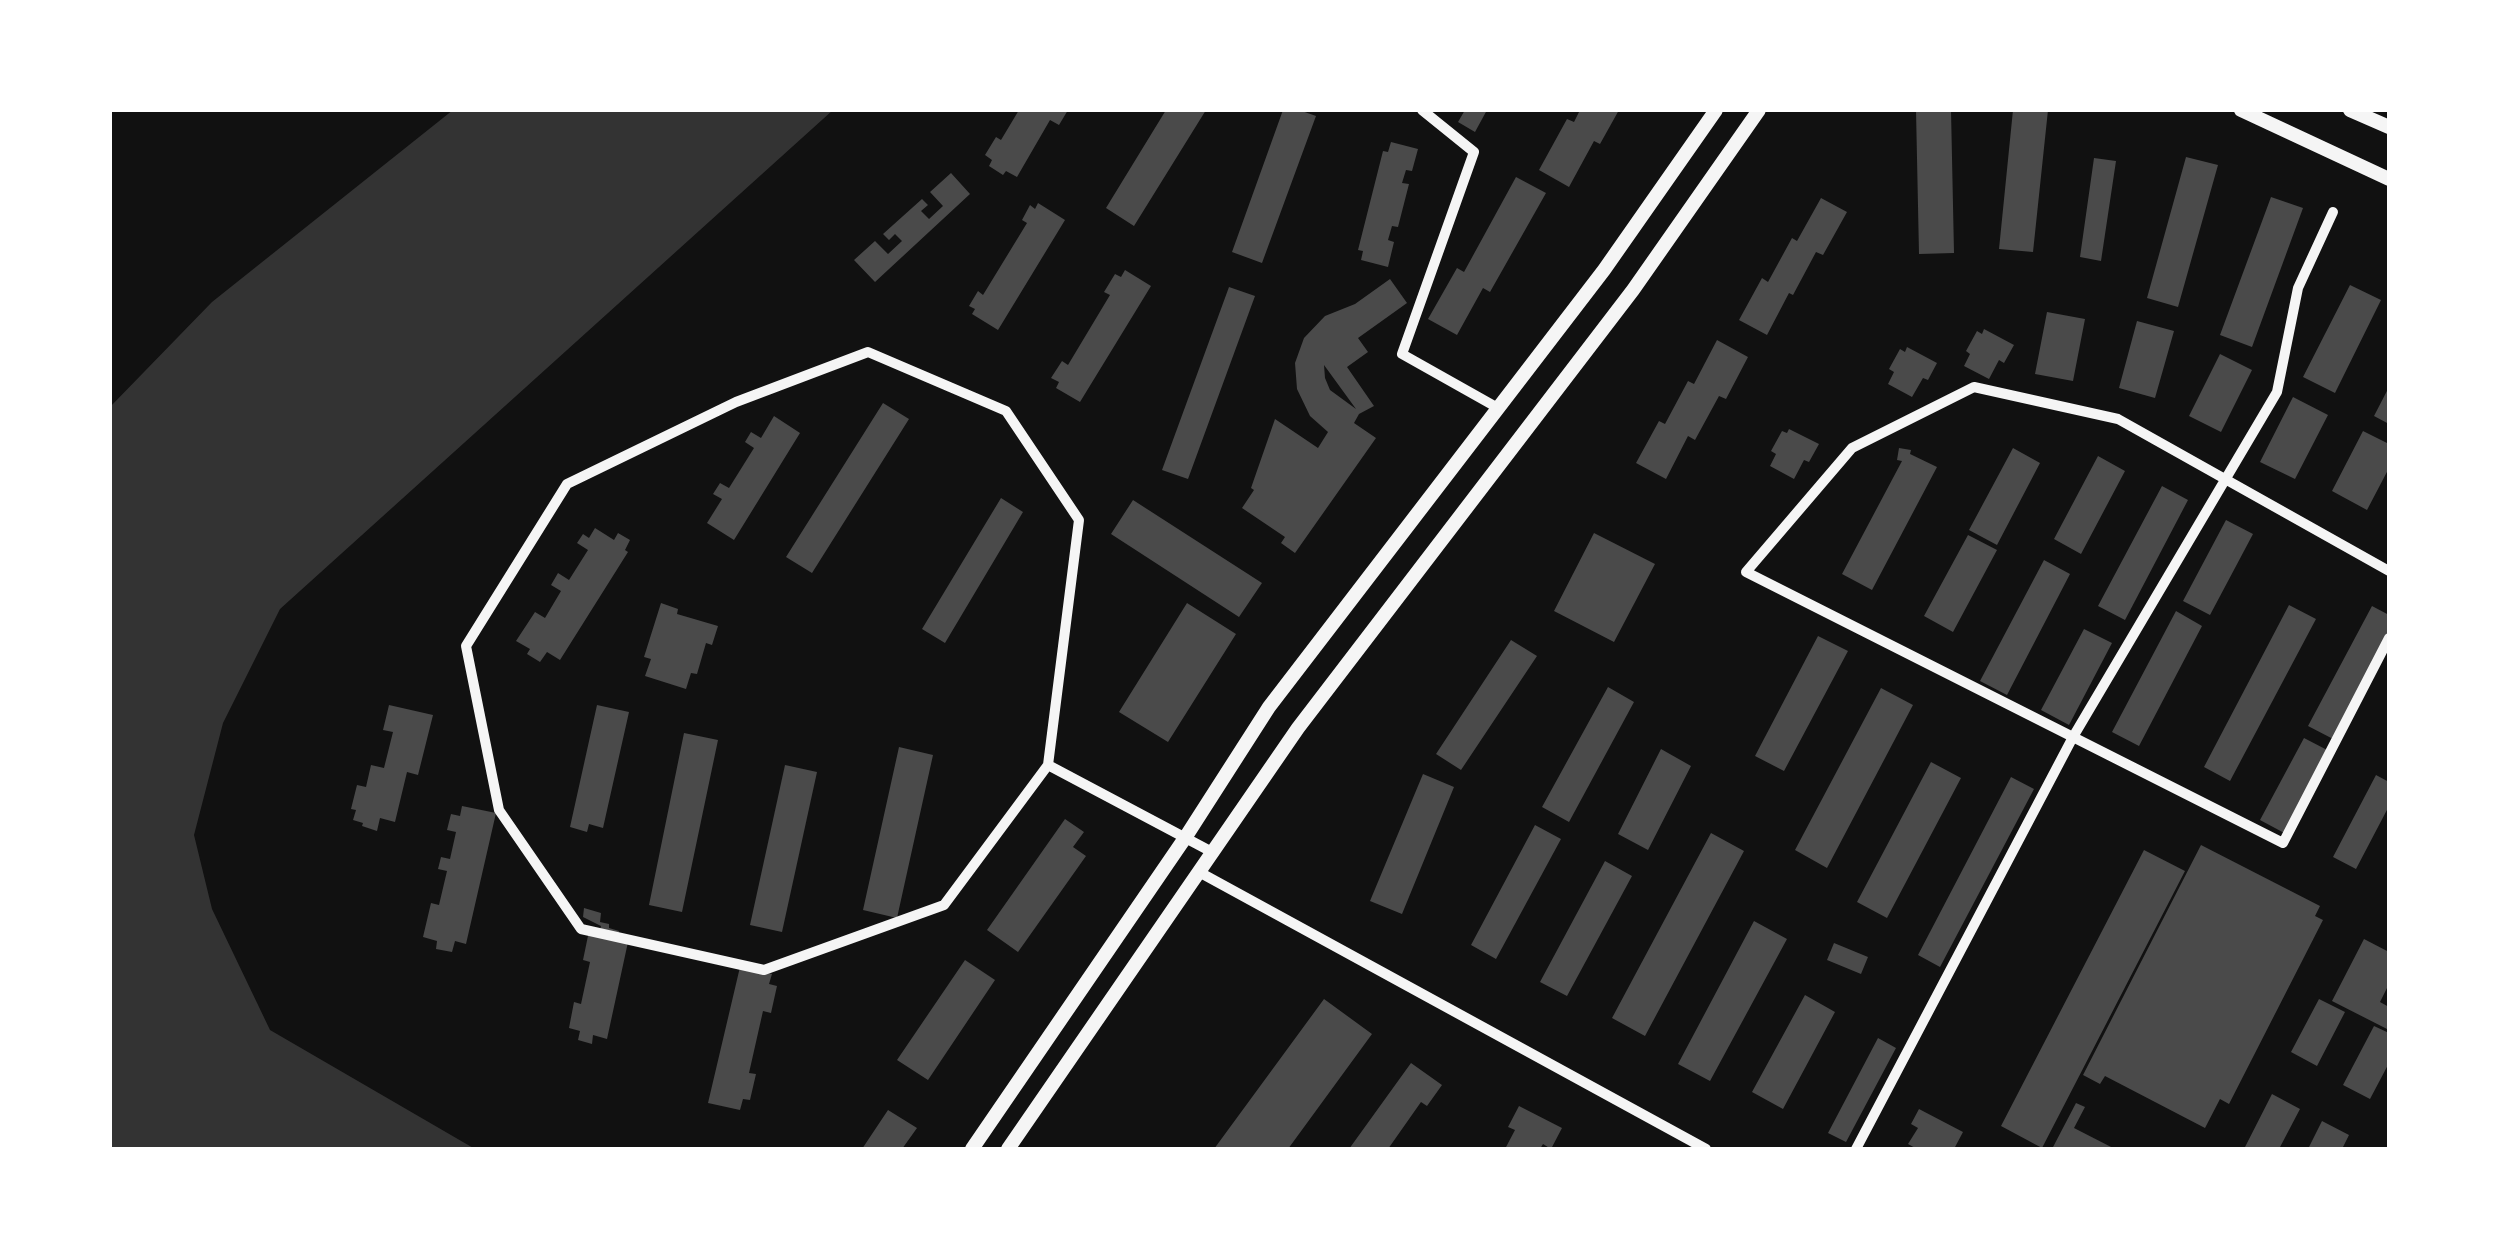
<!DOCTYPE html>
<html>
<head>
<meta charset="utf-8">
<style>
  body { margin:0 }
  #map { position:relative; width:2499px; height:1259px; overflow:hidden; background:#111; font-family:Jost,sans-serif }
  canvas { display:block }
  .frame { position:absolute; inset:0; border:112px solid #fff; pointer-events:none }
</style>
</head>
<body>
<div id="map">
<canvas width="2499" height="1259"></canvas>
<div class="frame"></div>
</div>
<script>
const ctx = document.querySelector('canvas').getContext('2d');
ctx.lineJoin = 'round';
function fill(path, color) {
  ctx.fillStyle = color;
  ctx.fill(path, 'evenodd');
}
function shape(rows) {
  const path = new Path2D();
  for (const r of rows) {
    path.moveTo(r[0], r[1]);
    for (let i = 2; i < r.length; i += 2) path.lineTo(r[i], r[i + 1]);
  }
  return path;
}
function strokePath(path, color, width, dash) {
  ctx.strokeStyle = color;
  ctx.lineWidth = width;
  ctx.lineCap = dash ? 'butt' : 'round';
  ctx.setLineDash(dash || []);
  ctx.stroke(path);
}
fill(shape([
  [453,110,833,110,280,609,223,723,194,835,212,909,270,1030,475,1149,110,1149,110,407,212,302]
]), '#333');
fill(shape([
  [1019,110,1068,110,1059,125,1050,120,1017,177,1006,171,1003,175,989,166,992,160,985,155,996,137,1001,140],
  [1166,110,1206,110,1134,226,1106,208],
  [1283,110,1299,110,1316,116,1262,263,1232,252],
  [1465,110,1487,110,1475,132,1458,122],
  [1580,110,1619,110,1600,144,1594,141,1569,187,1539,170,1567,119,1574,122],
  [1916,110,1951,110,1954,253,1919,254],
  [2013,110,2048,110,2033,252,1999,249],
  [1391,142,1418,149,1412,171,1406,170,1402,183,1409,184,1398,227,1392,226,1388,240,1394,242,1388,267,1361,260,1363,251,1358,250,1383,151,1388,152],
  [2186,157,2218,165,2178,307,2147,298],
  [2094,158,2116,161,2101,261,2080,257],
  [951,173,970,194,875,282,854,260,875,241,888,254,902,241,895,234,889,240,883,234,922,199,928,205,921,211,929,219,943,206,930,192],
  [1516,177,1546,193,1490,292,1483,288,1457,335,1428,319,1457,268,1464,272],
  [2271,197,2303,208,2252,347,2220,335],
  [1821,198,1847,212,1823,255,1816,252,1793,295,1789,293,1767,335,1739,320,1762,278,1768,282,1792,238,1797,241],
  [1038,203,1065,220,998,330,972,314,975,309,969,306,978,291,983,295,1027,223,1022,220,1030,205,1035,209],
  [1125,270,1151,286,1080,402,1056,388,1059,382,1051,378,1062,361,1068,365,1110,295,1104,292,1115,274,1121,277],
  [1390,279,1407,303,1358,338,1368,352,1347,367,1374,406,1359,414,1354,423,1376,438,1295,553,1281,543,1285,537,1242,508,1254,490,1251,488,1275,419,1318,448,1328,432,1310,416,1297,389,1295,363,1304,338,1325,316,1355,304],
  [1324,365,1356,409,1330,390,1325,378],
  [2350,285,2381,300,2335,393,2303,377],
  [1229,287,1255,296,1188,479,1162,470],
  [2047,312,2085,319,2073,381,2035,374],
  [2137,321,2174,331,2155,398,2119,388],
  [1984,329,2014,345,2004,363,1999,360,1989,379,1964,366,1970,354,1966,351,1977,331,1982,334],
  [1717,340,1748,357,1726,399,1719,396,1695,440,1688,436,1666,479,1636,463,1659,421,1665,424,1688,381,1694,384],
  [1907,347,1937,363,1928,380,1923,378,1912,397,1888,384,1894,372,1889,369,1900,349,1905,352],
  [2220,354,2252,370,2221,432,2189,416],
  [2389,387,2389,424,2374,416],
  [2293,397,2328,415,2295,479,2260,462],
  [883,403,909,419,812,573,786,557],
  [774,416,800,433,734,540,707,523,722,499,713,494,720,483,729,488,754,448,745,442,751,432,761,438],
  [1789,429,1819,444,1809,462,1804,460,1794,479,1770,466,1776,454,1771,451,1782,431,1787,433],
  [2363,431,2389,444,2389,468,2367,510,2332,491],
  [1899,448,1911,450,1910,454,1937,467,1872,590,1842,574,1902,461,1897,460],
  [2013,448,2040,463,1997,545,1969,530],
  [2098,456,2125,471,2081,554,2054,539],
  [2162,486,2188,500,2125,620,2098,606],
  [1001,498,1023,512,945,643,922,629],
  [1133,500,1262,583,1239,617,1111,534],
  [2226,520,2253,534,2210,615,2183,601],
  [595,528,614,540,618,533,630,540,625,550,628,552,560,660,547,652,540,662,527,654,530,649,516,641,535,612,545,618,561,591,551,585,558,573,569,580,588,550,577,543,583,534,589,538],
  [1594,533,1655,564,1614,642,1554,611],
  [1968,535,1997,550,1953,632,1924,616],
  [2044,560,2070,574,2007,695,1980,681],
  [661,603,678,609,677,614,718,626,712,645,706,643,697,674,691,673,686,689,645,676,651,659,644,657],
  [1187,603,1236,634,1168,742,1119,712],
  [2289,605,2316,619,2230,781,2204,767],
  [2372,606,2389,615,2389,638,2335,740,2308,726],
  [2176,611,2202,626,2139,746,2112,732],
  [2084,629,2112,643,2069,725,2041,710],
  [1818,636,1848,651,1784,771,1755,756],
  [1511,640,1537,656,1461,770,1436,754],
  [1608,687,1634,702,1569,822,1542,807],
  [1881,688,1913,705,1827,868,1795,850],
  [389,705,433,715,418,775,407,772,395,822,380,818,377,831,362,826,363,823,353,820,356,810,351,809,357,785,366,787,371,765,384,768,393,732,383,730],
  [597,705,629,712,603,828,589,824,587,832,570,827],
  [684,733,718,740,682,912,649,905],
  [2304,738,2331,752,2288,835,2260,820],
  [899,747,933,755,897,918,863,910],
  [1661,749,1691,766,1648,850,1618,834],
  [1931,762,1961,778,1887,918,1857,902],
  [785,765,817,772,782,932,750,925],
  [1423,774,1454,787,1402,914,1370,901],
  [2376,775,2389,782,2389,806,2356,869,2333,857],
  [2011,777,2034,789,1940,967,1918,955],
  [462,806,496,813,466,944,455,941,452,952,436,949,437,941,423,937,431,903,439,905,447,871,438,869,441,857,450,859,456,832,447,830,451,814,460,816],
  [1065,819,1084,832,1073,847,1086,856,1018,952,987,930],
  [1535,825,1561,839,1496,959,1471,945],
  [1711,833,1744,851,1645,1036,1612,1018],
  [2201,845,2320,906,2315,916,2323,920,2229,1104,2220,1099,2205,1128,2105,1076,2100,1084,2083,1075],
  [2144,850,2185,871,2042,1148,2001,1126],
  [1605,861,1632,876,1567,996,1540,982],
  [584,908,601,913,600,922,609,924,609,928,619,931,617,939,628,942,607,1039,593,1035,592,1044,578,1040,580,1031,569,1028,574,1002,581,1004,590,962,583,960,589,931,599,934,601,926,583,917],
  [1754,921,1787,939,1710,1081,1678,1064],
  [2364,939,2389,952,2389,984,2380,1002,2389,1007,2389,1030,2332,1001],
  [1834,943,1868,957,1861,974,1827,960],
  [965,960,995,980,928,1080,897,1060],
  [740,967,772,974,769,984,777,986,771,1013,763,1011,749,1073,756,1074,750,1100,743,1099,740,1110,708,1103],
  [1805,995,1835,1012,1783,1109,1752,1092],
  [1324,999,1372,1034,1288,1149,1214,1149],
  [2319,999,2345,1012,2317,1066,2291,1052],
  [2374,1026,2389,1033,2389,1063,2370,1099,2343,1085],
  [1878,1038,1896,1048,1846,1142,1828,1133],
  [1411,1063,1442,1085,1427,1106,1421,1102,1388,1149,1349,1149],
  [2272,1094,2300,1109,2279,1149,2244,1149],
  [2076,1103,2085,1107,2074,1128,2115,1149,2052,1149],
  [1519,1106,1562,1128,1551,1149,1543,1144,1540,1149,1505,1149,1515,1130,1508,1127],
  [1919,1109,1963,1132,1954,1149,1917,1149,1908,1144,1918,1128,1911,1124],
  [888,1110,917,1128,902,1149,862,1149],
  [2322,1121,2349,1135,2342,1149,2308,1149]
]), '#4a4a4a');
strokePath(shape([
  [1422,110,1474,152,1402,354,1498,408],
  [2389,571,2118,419,1974,387,1852,448,1746,572,2283,843,2389,638],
  [1048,765,1079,520,1006,411,868,352,736,402,567,484,466,646,499,810,581,929,764,970,944,905,1048,765,1212,852],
  [1199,872,1706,1149],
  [1856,1149,2073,737,2277,392,2298,288,2333,212]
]), '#f5f5f5', 10);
strokePath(shape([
  [2241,110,2389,179],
  [2350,110,2389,127],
  [972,1149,1185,838,1269,707,1604,270,1716,110],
  [1008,1149,1298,728,1633,290,1759,110]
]), '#f5f5f5', 14);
</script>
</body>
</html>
